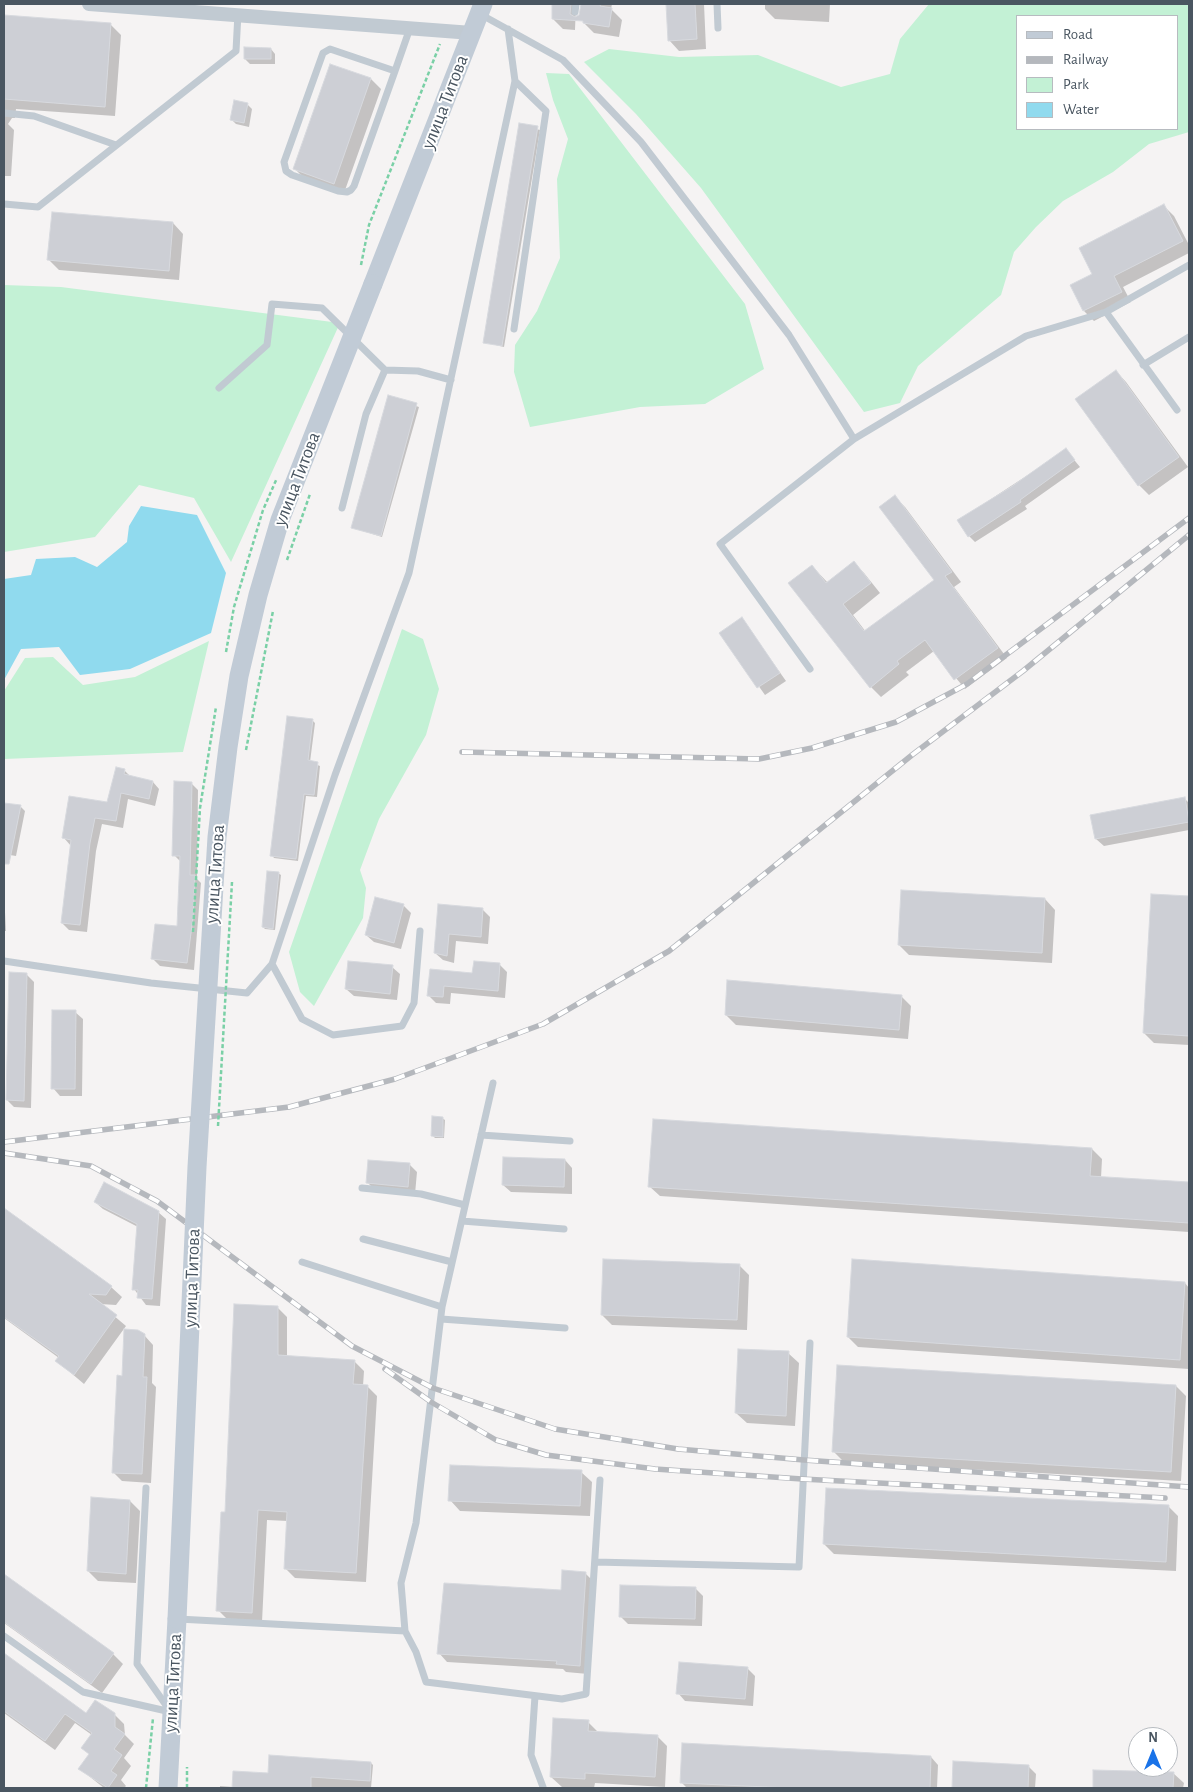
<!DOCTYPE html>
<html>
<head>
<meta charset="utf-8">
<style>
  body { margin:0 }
  #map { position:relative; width:1193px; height:1792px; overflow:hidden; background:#f5f3f3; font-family:"Alegreya Sans",sans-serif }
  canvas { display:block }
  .frame { position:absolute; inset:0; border:5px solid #4a5661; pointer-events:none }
  .legend { position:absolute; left:1016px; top:15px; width:162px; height:115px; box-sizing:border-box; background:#fff; border:1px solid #b7bbc0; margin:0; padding:6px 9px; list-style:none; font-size:15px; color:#4a5661 }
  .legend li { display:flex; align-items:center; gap:10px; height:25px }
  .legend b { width:25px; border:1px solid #b7bbc0 }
  .north { position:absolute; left:1128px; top:1727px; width:50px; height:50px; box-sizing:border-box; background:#fff; border:1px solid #b7bbc0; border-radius:50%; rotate:0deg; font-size:14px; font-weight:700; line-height:20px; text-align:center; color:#4a5661 }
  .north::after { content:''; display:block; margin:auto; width:18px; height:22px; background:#1a73e8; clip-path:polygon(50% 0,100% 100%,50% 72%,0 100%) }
</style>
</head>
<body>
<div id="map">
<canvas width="1193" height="1792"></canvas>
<div class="frame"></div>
<ul class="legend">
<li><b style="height:6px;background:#c1cbd6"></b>Road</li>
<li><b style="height:6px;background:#b5b8bd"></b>Railway</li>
<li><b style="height:14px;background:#c3f1d5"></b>Park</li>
<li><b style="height:14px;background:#90daee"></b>Water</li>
</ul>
<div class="north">N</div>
</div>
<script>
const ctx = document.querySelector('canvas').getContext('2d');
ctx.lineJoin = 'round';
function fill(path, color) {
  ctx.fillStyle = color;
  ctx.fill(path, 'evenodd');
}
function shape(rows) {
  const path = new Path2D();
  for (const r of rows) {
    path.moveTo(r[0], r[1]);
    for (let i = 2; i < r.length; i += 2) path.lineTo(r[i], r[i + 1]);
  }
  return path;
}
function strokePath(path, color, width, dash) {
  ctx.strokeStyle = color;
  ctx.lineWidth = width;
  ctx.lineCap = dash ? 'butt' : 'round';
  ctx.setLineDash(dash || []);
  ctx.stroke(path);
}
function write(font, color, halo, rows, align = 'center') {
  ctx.font = font + ' "Alegreya Sans",sans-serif';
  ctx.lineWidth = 4;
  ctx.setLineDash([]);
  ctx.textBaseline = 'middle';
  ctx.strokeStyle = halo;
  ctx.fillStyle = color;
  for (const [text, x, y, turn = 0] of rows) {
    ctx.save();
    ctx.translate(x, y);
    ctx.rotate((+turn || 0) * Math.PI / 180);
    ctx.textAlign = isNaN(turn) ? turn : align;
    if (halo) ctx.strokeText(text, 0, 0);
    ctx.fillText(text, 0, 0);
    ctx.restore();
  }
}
fill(shape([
  [929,4,1189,4,1189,132,1149,144,1113,172,1063,201,1036,227,1014,252,1001,295,918,366,900,403,864,412,701,188,636,114,584,62,609,49,679,57,758,55,841,87,890,74,900,39],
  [1017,16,1177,16,1177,129,1017,129],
  [546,73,569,74,745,304,764,369,705,404,640,407,530,427,514,372,515,345,537,311,560,258,557,179,568,139,553,100],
  [4,285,61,287,340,323,231,562,194,498,139,485,95,537,4,552],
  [402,629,423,639,439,689,426,735,379,819,360,870,366,888,363,918,314,1006,300,992,289,952],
  [209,641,183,752,4,759,4,691,25,658,53,657,83,685,135,677]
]), '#c3f1d5');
fill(shape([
  [141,506,197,515,226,573,211,633,130,669,80,675,59,647,21,649,4,680,4,579,31,575,36,559,75,557,97,567,127,542,129,526]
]), '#90daee');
fill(shape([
  [554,4,576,4,575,30,563,29,553,19],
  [587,4,612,4,611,9,622,20,619,37,594,33,584,23],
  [667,4,704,4,706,49,679,51,669,40],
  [765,4,830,4,829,22,775,19,765,9],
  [4,17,110,24,121,35,115,116,16,109,15,118,12,118,8,124,14,130,11,176,4,176],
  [271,49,275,54,275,64,250,64,245,59],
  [331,65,371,79,381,89,344,193,305,179,295,169],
  [247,104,252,109,249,127,236,124,231,119],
  [520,125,540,130,504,347,484,342],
  [1164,206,1174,216,1189,245,1189,253,1123,287,1131,302,1094,321,1084,311,1071,286,1094,274],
  [173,223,183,234,179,280,59,270,49,260],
  [1116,371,1126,382,1188,467,1149,495,1139,485],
  [389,397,419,407,382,537,353,528],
  [1066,450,1080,467,1025,506,1027,509,975,542,969,536,959,520],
  [895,497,905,507,961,582,954,587,1007,658,965,689,934,651,906,672,909,675,881,697,871,687,812,566,828,583,854,563,864,573,880,593,853,615,866,632,935,581],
  [742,619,786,681,765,695,721,633],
  [312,720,315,723,310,762,320,766,317,797,306,796,298,861,274,858,272,855],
  [124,770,131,777,153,782,159,789,155,806,128,799,123,828,102,824,96,851,87,932,69,930,62,923,71,846,64,838,108,804],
  [191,783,198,790,197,879,201,883,194,970,160,966,153,959,178,928,181,862,174,855],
  [1184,798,1189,803,1189,830,1104,846,1096,839,1092,816],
  [4,804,20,806,25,811,16,856,4,854],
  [278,873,281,875,275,930,265,929,263,927],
  [4,893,6,931,4,931],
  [1152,896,1189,898,1189,1045,1154,1043,1144,1033],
  [1045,899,1055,910,1052,963,909,955,899,945],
  [403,905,411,913,401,949,374,942,366,935],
  [439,906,482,909,490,917,488,944,456,941,454,963,443,960,435,953],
  [500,965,507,972,505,998,451,993,450,1004,436,1003,428,995,431,970,473,974],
  [392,967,400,974,397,1000,354,996,346,989],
  [26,974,34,982,31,1108,14,1107,7,1100],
  [901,996,911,1006,908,1039,736,1025,726,1015],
  [75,1012,83,1019,82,1096,60,1096,53,1088],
  [442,1118,445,1120,444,1138,435,1138,433,1136],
  [1092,1149,1102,1159,1101,1178,1189,1184,1189,1232,660,1196,649,1186],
  [565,1160,572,1168,572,1194,511,1192,503,1185],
  [410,1165,417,1172,415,1194,375,1190,368,1183],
  [95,1202,158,1212,166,1219,160,1306,146,1305,134,1289,138,1227,103,1209],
  [4,1210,111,1287,122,1297,116,1305,100,1304,126,1326,84,1384,57,1361,59,1358,4,1318],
  [739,1265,749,1275,747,1330,612,1325,602,1315],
  [1185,1283,1189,1288,1189,1369,858,1347,848,1337],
  [277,1307,287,1317,287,1357,354,1361,364,1371,363,1386,367,1386,377,1396,366,1582,295,1578,285,1568,288,1521,267,1520,262,1622,228,1620,218,1610,226,1513],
  [144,1335,153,1345,152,1383,156,1387,151,1483,122,1481,113,1472,123,1377],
  [788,1353,799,1363,795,1426,747,1423,736,1413],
  [1176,1386,1186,1396,1181,1481,844,1462,834,1452],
  [581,1472,592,1482,590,1516,460,1511,450,1500],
  [93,1499,130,1501,140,1511,136,1583,98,1581,88,1571],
  [1168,1506,1178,1516,1176,1571,834,1554,824,1544],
  [585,1573,594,1582,588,1674,566,1672,563,1669,447,1662,439,1653,562,1591],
  [4,1576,113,1654,123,1664,102,1693,4,1623],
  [695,1588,703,1596,702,1626,628,1624,620,1616],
  [4,1655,86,1715,114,1714,124,1724,125,1735,134,1744,124,1758,131,1766,121,1780,126,1786,124,1788,104,1788,80,1769,90,1755,83,1748,92,1735,75,1723,55,1750,4,1713],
  [747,1668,755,1676,753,1706,685,1701,678,1693],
  [588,1722,598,1732,657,1736,667,1746,665,1787,595,1783,594,1788,562,1787,551,1777],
  [931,1757,938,1765,937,1788,687,1788,681,1782],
  [954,1762,1028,1766,1036,1774,1035,1788,953,1788],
  [371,1763,373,1765,371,1788,220,1788,220,1786,233,1787,269,1775],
  [1095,1771,1173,1773,1184,1783,1183,1788,1094,1788]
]), '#0003');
const building = shape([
  [552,4,571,4,570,14,575,17,579,15,581,4,601,4,600,6,612,8,609,27,583,23,583,21,552,19,552,4],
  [666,4,695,4,697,39,668,41,666,4],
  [4,15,111,23,105,107,4,99,4,15],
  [244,47,271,48,271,59,244,59,244,47],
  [330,64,371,78,334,184,293,169,330,64],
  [234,100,248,103,244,123,230,120,234,100],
  [519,123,538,126,502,346,483,343,519,123],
  [1164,204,1183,241,1114,276,1122,292,1083,311,1070,285,1092,274,1079,248,1164,204],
  [52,212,173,222,169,271,47,260,52,212],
  [1116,370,1179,457,1138,486,1075,399,1116,370],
  [388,395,417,403,381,536,351,528,388,395],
  [1066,448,1075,460,1020,500,1021,502,968,537,957,520,1011,487,1066,448],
  [895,495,952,572,945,576,998,648,954,680,925,640,897,661,899,664,870,688,788,583,812,565,826,583,854,561,871,583,843,604,864,631,934,580,879,507,895,495],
  [742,617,780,673,757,688,719,633,742,617],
  [287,716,313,719,308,760,318,762,314,795,304,794,296,859,270,856,287,716],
  [116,767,125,769,124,774,153,781,149,799,121,793,116,821,95,818,90,843,80,925,61,923,71,840,62,838,69,796,107,802,116,767],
  [174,781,192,782,190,875,195,875,193,918,187,963,151,959,155,924,177,926,180,856,172,856,174,781],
  [1185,797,1189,822,1095,839,1090,815,1185,797],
  [4,803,21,805,9,864,4,864,4,803],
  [267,871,279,872,273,929,262,927,267,871],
  [901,890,1045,898,1042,953,898,945,901,890],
  [1151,894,1189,896,1189,1036,1143,1033,1151,894],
  [375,897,404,904,394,943,365,935,375,897],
  [438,904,483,908,481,937,449,934,447,956,434,953,438,904],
  [348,961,393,965,390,994,345,989,348,961],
  [474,961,500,963,498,991,444,986,443,997,427,996,430,969,472,973,474,961],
  [9,972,27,973,24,1101,6,1100,9,972],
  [727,980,902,995,899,1030,725,1015,727,980],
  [52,1010,76,1010,75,1089,51,1089,52,1010],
  [432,1116,443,1117,443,1137,431,1136,432,1116],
  [653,1119,1092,1148,1090,1176,1189,1182,1189,1223,648,1187,653,1119],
  [503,1157,565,1159,564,1187,502,1185,503,1157],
  [368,1160,410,1163,408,1187,366,1183,368,1160],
  [104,1182,159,1211,152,1299,137,1298,138,1290,132,1290,137,1224,94,1202,104,1182],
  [4,1208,112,1286,106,1295,89,1294,117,1315,74,1375,55,1361,59,1356,4,1317,4,1208],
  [603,1259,740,1264,737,1320,601,1315,603,1259],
  [852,1259,1185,1282,1180,1360,847,1337,852,1259],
  [234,1304,278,1306,278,1355,355,1360,353,1384,368,1385,356,1573,284,1569,287,1512,258,1510,252,1613,216,1611,221,1512,225,1512,234,1304],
  [124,1329,138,1330,145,1334,143,1377,147,1377,142,1474,112,1473,117,1375,122,1376,124,1329],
  [738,1349,789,1351,786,1416,735,1413,738,1349],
  [837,1365,1176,1385,1171,1472,832,1452,837,1365],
  [450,1465,582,1470,580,1506,448,1501,450,1465],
  [826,1488,1169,1505,1166,1562,823,1544,826,1488],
  [91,1497,130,1500,126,1574,87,1571,91,1497],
  [562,1570,586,1572,580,1666,556,1664,557,1661,437,1654,444,1583,561,1590,562,1570],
  [4,1574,114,1653,91,1684,4,1622,4,1574],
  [620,1585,696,1587,695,1619,619,1617,620,1585],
  [4,1653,86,1713,95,1700,115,1713,115,1727,125,1734,114,1749,122,1755,111,1771,117,1775,108,1788,78,1769,89,1754,81,1748,92,1733,65,1714,45,1741,4,1711,4,1653],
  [679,1662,748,1667,745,1699,676,1694,679,1662],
  [553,1718,589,1720,588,1731,658,1735,655,1777,585,1773,585,1779,550,1777,553,1718],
  [682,1743,931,1756,930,1788,789,1788,680,1783,682,1743],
  [269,1755,371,1762,370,1781,311,1777,311,1788,232,1788,233,1771,268,1773,269,1755],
  [953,1761,1029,1765,1028,1788,952,1788,953,1761],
  [1093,1770,1174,1772,1173,1788,1093,1788,1093,1770]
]);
fill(building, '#cdcfd5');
strokePath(building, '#d7d9de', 1);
strokePath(shape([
  [361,265,369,225,440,44],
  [146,1788,153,1718],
  [187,1788,187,1767]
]), '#7ad0a6', 2.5, [4, 2.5]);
strokePath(shape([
  [717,4,718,28],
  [575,12,576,4],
  [480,14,563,60,641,142,789,335,854,439,720,544,810,669],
  [395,71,330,49,323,53,284,162,286,171,292,175,338,191,347,192,351,190,354,186,395,71,410,28],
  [4,113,34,116,116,145],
  [4,204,38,207,236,51,238,13],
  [1106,312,1189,265],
  [514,329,546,111,515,81],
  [1143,365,1189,337],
  [219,388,267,345,272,304,322,308,385,370],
  [854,439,1026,336,1106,312,1177,410],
  [342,508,366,414,385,370,418,371,451,380],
  [420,931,414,1003,402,1026,333,1035,302,1019,272,964,335,775,409,573,515,81,508,29],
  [4,961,151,983,247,993,272,964],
  [493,1083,442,1307,416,1523,401,1583,405,1631,416,1652,426,1682,562,1699,586,1694,600,1480],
  [481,1135,570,1141],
  [362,1188,421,1194,465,1205],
  [462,1221,564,1229],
  [363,1239,452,1262],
  [302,1262,442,1307],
  [441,1319,565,1328],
  [146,1488,137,1664,168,1708],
  [595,1562,799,1567,810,1343],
  [178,1619,405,1631],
  [4,1636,83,1692,171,1712],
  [535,1696,531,1755,543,1787]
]), '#c1cad2', 7);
strokePath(shape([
  [89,4,472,33]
]), '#c1cad2', 14);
strokePath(shape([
  [373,284,483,4],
  [168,1788,177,1619]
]), '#c1cbd6', 19);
const rail = shape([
  [462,752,759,759,812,748,896,722,967,684,1189,518],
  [4,1142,289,1107,395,1079,543,1024,669,951,912,755,1023,671,1189,535],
  [4,1153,91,1166,157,1201,352,1346,433,1388,555,1429,678,1449,804,1460,1189,1487],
  [385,1369,431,1402,496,1440,546,1455,655,1469,802,1479,1165,1498]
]);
strokePath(rail, '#b5b8bd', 5.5);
strokePath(rail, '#fff', 4, [11]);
strokePath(shape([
  [287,560,310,494],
  [226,652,234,607,263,510,277,478],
  [246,750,273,611],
  [193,932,200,808,216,707],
  [218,1126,232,882]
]), '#7ad0a6', 2.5, [4, 2.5]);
strokePath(shape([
  [177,1619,197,1167,217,837,228,747,239,676,258,595,280,520,373,284]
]), '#c1cbd6', 19);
write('19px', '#4a5661', '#fff', [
  ["улица Титова",445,102,-69],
  ["улица Титова",297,479,-69],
  ["улица Титова",215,874,-86],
  ["улица Титова",192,1278,-88],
  ["улица Титова",173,1683,-87]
]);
</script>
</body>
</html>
